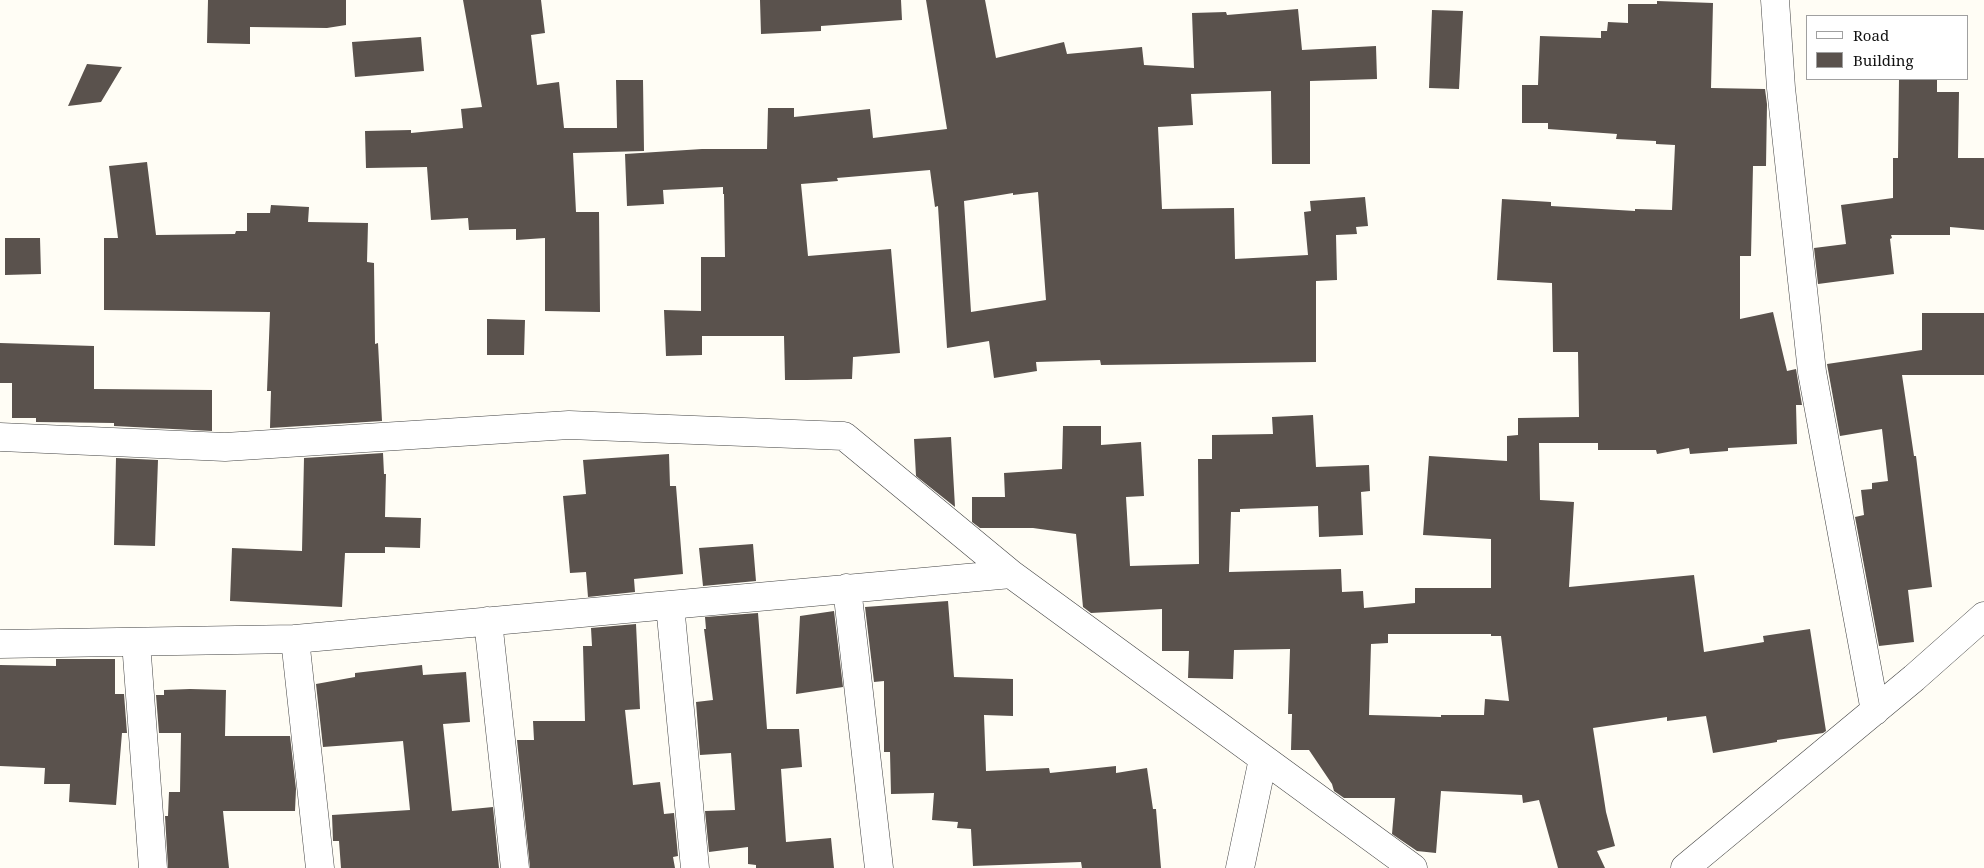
<!DOCTYPE html>
<html>
<head>
<meta charset="utf-8">
<style>
  body { margin:0 }
  #map { position:relative; width:1984px; height:868px; overflow:hidden; background:#fffdf5; font-family:"Noto Serif",serif }
  canvas { display:block }
  .legend { position:absolute; left:1806px; top:15px; width:162px; height:65px; box-sizing:border-box; background:#fff; border:1px solid #a0a0a0; margin:0; padding:6px 9px; list-style:none; font-size:15px; color:#111 }
  .legend li { display:flex; align-items:center; gap:10px; height:25px }
  .legend b { width:25px; border:1px solid #a0a0a0 }
</style>
</head>
<body>
<div id="map">
<canvas width="1984" height="868"></canvas>
<ul class="legend">
<li><b style="height:6px;background:#fff"></b>Road</li>
<li><b style="height:14px;background:#5a524d"></b>Building</li>
</ul>
</div>
<script>
const ctx = document.querySelector('canvas').getContext('2d');
ctx.lineJoin = 'round';
function fill(path, color) {
  ctx.fillStyle = color;
  ctx.fill(path, 'evenodd');
}
function shape(rows) {
  const path = new Path2D();
  for (const r of rows) {
    path.moveTo(r[0], r[1]);
    for (let i = 2; i < r.length; i += 2) path.lineTo(r[i], r[i + 1]);
  }
  return path;
}
function strokePath(path, color, width, dash) {
  ctx.strokeStyle = color;
  ctx.lineWidth = width;
  ctx.lineCap = dash ? 'butt' : 'round';
  ctx.setLineDash(dash || []);
  ctx.stroke(path);
}
fill(shape([
  [208,0,346,0,346,25,327,28,250,27,250,44,207,43],
  [463,0,541,0,545,33,531,35,537,85,559,82,564,128,617,128,616,80,643,80,644,151,573,153,576,212,599,212,600,312,545,311,545,238,516,240,516,229,469,230,468,218,431,220,427,167,366,168,365,131,411,130,411,133,463,128,461,109,482,107],
  [760,0,901,0,902,20,821,26,821,31,761,34],
  [926,0,985,0,996,58,1064,42,1067,54,1142,47,1144,65,1194,68,1192,13,1226,12,1227,15,1298,9,1302,50,1376,46,1377,79,1310,81,1310,164,1272,164,1271,91,1191,94,1193,125,1158,127,1162,209,1234,208,1235,259,1308,255,1304,212,1311,211,1310,201,1365,197,1368,226,1356,227,1357,234,1336,235,1337,280,1316,281,1316,362,1101,365,1100,360,1036,362,1037,371,994,378,989,341,947,348,938,206,935,207,930,170,837,178,838,181,801,184,808,256,891,249,900,353,853,357,852,379,807,380,785,380,784,336,702,336,702,355,666,356,664,310,701,311,701,257,725,257,724,194,723,194,723,187,663,190,664,204,627,206,625,154,702,149,767,149,768,108,794,108,794,117,870,109,873,138,947,129],
  [1038,192,1046,300,971,312,964,201,1013,193,1013,195],
  [1657,1,1713,3,1711,88,1765,89,1767,104,1766,166,1753,166,1751,256,1740,256,1740,319,1773,312,1787,371,1796,369,1802,405,1796,405,1797,444,1728,448,1728,451,1690,454,1689,448,1657,454,1656,450,1598,450,1598,443,1539,443,1540,500,1574,502,1569,587,1694,575,1704,652,1764,642,1763,636,1810,629,1826,731,1823,733,1777,740,1777,742,1713,753,1706,716,1667,721,1667,717,1593,728,1606,812,1615,846,1597,851,1605,868,1558,868,1539,800,1523,803,1522,795,1441,791,1436,853,1417,851,1392,834,1395,798,1344,798,1334,791,1332,784,1309,750,1291,750,1292,714,1288,714,1290,649,1234,650,1233,679,1188,678,1189,651,1162,651,1162,609,1091,613,1083,607,1076,534,1033,528,980,528,972,522,972,497,1005,497,1004,473,1062,469,1063,426,1101,426,1101,445,1141,442,1144,496,1126,497,1130,566,1199,564,1198,459,1212,459,1212,435,1273,434,1272,417,1313,415,1316,467,1369,465,1370,491,1361,492,1363,535,1319,537,1318,506,1240,509,1240,512,1231,512,1229,572,1341,569,1342,592,1363,591,1364,608,1415,603,1415,588,1491,588,1491,539,1423,535,1429,456,1507,461,1507,436,1518,435,1518,418,1579,417,1578,352,1553,352,1552,283,1497,280,1502,199,1551,202,1551,206,1635,211,1635,209,1672,210,1675,145,1656,144,1656,141,1616,139,1617,134,1548,129,1548,123,1522,123,1522,85,1538,85,1540,36,1601,38,1601,31,1607,31,1608,22,1628,23,1628,4,1657,4],
  [1388,634,1491,634,1491,636,1501,636,1509,701,1485,699,1484,715,1441,715,1441,717,1369,715,1371,644,1388,643],
  [1432,10,1463,11,1459,89,1429,88],
  [421,37,424,71,355,77,352,42],
  [87,64,122,67,101,102,68,106],
  [1899,79,1937,79,1937,92,1959,92,1958,158,1984,158,1984,230,1950,227,1950,235,1891,235,1892,238,1890,239,1894,274,1818,284,1814,248,1846,244,1841,205,1893,198,1893,158,1898,158],
  [147,162,156,235,235,234,236,231,247,231,247,213,270,213,271,205,309,207,308,222,368,223,367,262,374,263,375,344,378,343,382,421,270,428,271,391,267,391,270,312,104,310,104,238,118,238,109,166],
  [5,238,40,238,41,274,5,275],
  [1922,313,1984,313,1984,375,1902,375,1914,456,1916,456,1932,587,1908,590,1914,642,1879,646,1855,517,1864,515,1861,490,1872,489,1872,483,1888,481,1882,429,1840,436,1827,364,1922,350],
  [487,319,525,320,524,355,487,355],
  [0,343,94,346,94,389,212,390,212,431,114,426,114,423,36,422,36,418,12,418,12,383,0,383],
  [951,437,955,507,916,476,914,439],
  [383,453,384,474,386,474,385,517,421,518,420,548,385,547,385,553,345,553,342,607,230,601,232,548,302,551,304,458],
  [669,454,670,486,676,486,683,574,634,579,635,592,588,597,586,572,570,573,563,496,586,494,583,460],
  [116,458,158,460,155,546,114,545],
  [753,544,756,581,703,586,699,548],
  [948,601,954,677,1013,679,1013,716,984,715,986,771,1049,768,1050,773,1116,766,1116,773,1147,768,1153,809,1156,809,1161,868,1082,868,1081,862,973,866,971,829,957,828,958,822,932,820,934,793,891,794,890,752,884,752,884,681,874,682,865,607],
  [834,611,843,687,796,694,800,616],
  [758,613,767,729,799,729,802,767,781,769,786,842,831,838,834,868,756,868,756,865,748,864,748,847,709,852,705,811,735,810,731,753,700,755,696,702,713,700,704,629,706,629,705,617],
  [636,624,640,709,625,710,633,785,660,782,664,814,674,813,678,856,673,857,675,868,530,868,517,740,534,740,533,721,585,721,583,646,592,646,591,628],
  [56,659,115,659,115,694,124,694,127,733,122,733,116,805,69,802,70,784,44,784,45,768,0,766,0,665,56,666],
  [422,665,423,675,466,672,470,722,443,724,452,811,493,807,499,868,341,868,339,841,333,841,332,815,410,810,403,741,323,747,316,684,355,677,355,673],
  [190,689,226,690,225,736,290,736,296,789,295,811,223,811,229,868,168,868,165,816,168,816,169,792,180,792,181,733,159,733,156,695,164,695,164,690]
]), '#5a524d');
const minor = shape([
  [1775,0,1781,88,1812,372,1875,711],
  [0,437,225,447,569,425,844,436,1011,574,1413,868],
  [847,588,879,868],
  [670,605,695,868],
  [488,621,515,868],
  [295,639,320,868],
  [136,642,153,868],
  [0,644,295,639,1011,574],
  [1240,868,1263,759],
  [1685,868,1914,678,1984,616]
]);
strokePath(minor, '#444', 29);
strokePath(minor, '#fff', 28);
</script>
</body>
</html>
